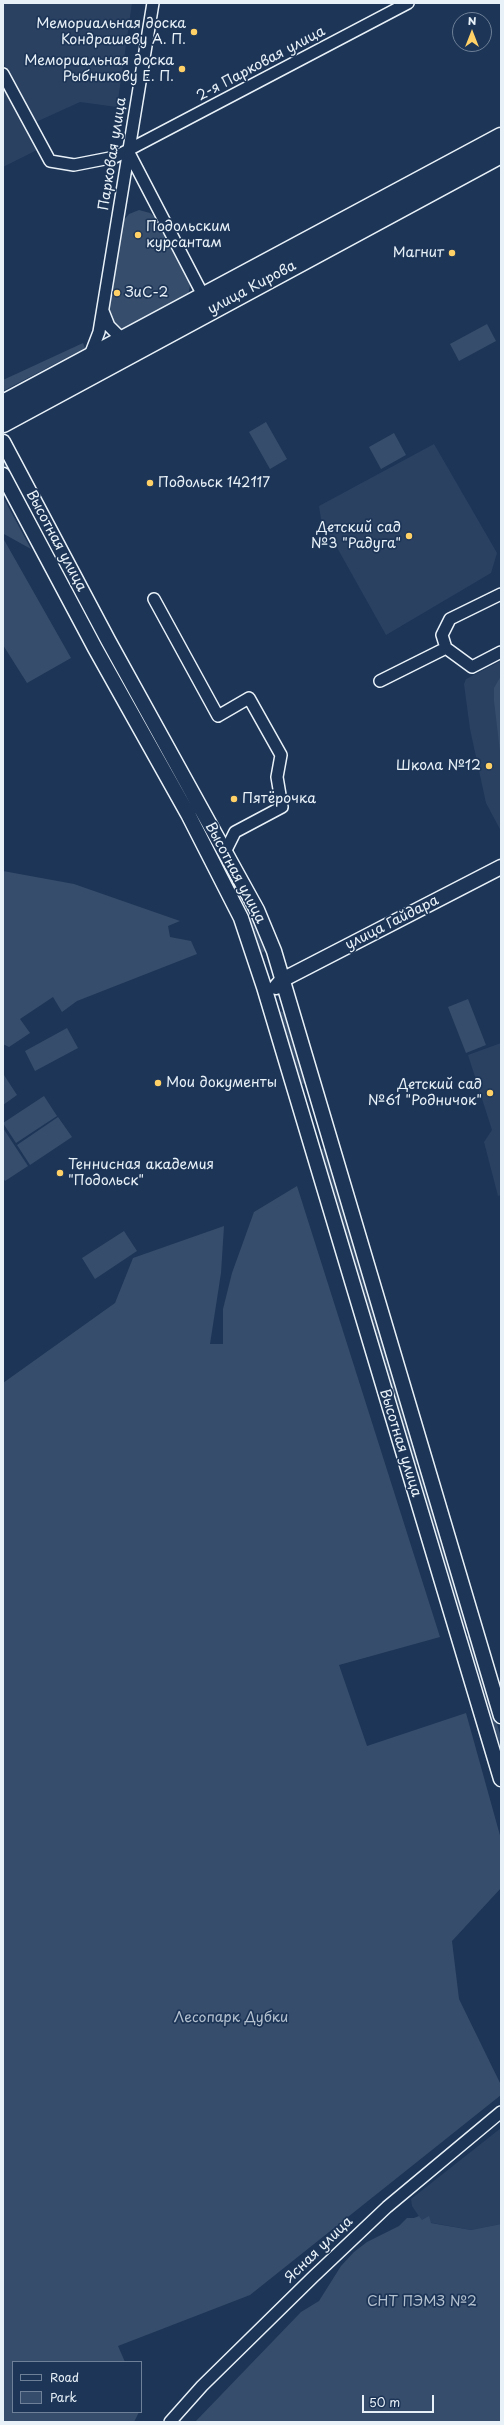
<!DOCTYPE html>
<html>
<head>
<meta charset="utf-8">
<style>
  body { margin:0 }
  #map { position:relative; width:504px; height:2425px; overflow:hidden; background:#1d3557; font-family:"Playpen Sans",sans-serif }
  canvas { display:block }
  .frame { position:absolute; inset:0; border:4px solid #e8f1f8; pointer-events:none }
  .legend { position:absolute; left:12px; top:2361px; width:130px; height:52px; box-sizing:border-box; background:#1d3557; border:1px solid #6e8097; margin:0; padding:5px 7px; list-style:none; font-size:12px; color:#e8f1f8 }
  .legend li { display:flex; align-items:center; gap:8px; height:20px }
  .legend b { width:20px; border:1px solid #6e8097 }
  .north { position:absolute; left:452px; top:12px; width:40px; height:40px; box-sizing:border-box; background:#1d3557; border:1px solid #6e8097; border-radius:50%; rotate:0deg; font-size:11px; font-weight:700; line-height:16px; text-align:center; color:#e8f1f8 }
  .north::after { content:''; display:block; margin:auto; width:14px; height:18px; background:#ffd166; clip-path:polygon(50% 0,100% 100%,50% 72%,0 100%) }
  .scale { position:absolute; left:362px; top:2395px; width:72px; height:18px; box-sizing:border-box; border:2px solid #e8f1f8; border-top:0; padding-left:5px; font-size:12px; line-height:14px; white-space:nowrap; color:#e8f1f8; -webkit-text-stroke:3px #1d3557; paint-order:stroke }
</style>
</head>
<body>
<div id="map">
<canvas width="504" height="2425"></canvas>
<div class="frame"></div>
<ul class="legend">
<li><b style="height:5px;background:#1d3557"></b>Road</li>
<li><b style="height:11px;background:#374d6c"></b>Park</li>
</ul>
<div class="north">N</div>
<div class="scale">50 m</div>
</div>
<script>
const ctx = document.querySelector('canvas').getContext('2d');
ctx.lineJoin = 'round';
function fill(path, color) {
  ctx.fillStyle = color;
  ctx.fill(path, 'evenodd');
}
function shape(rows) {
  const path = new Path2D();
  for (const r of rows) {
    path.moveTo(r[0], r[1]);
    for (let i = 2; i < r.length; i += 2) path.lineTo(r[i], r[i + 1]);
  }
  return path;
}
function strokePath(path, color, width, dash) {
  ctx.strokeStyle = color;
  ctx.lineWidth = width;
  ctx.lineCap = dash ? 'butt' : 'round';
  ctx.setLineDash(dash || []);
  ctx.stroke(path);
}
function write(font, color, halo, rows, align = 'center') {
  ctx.font = font + ' "Playpen Sans",sans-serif';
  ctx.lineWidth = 3.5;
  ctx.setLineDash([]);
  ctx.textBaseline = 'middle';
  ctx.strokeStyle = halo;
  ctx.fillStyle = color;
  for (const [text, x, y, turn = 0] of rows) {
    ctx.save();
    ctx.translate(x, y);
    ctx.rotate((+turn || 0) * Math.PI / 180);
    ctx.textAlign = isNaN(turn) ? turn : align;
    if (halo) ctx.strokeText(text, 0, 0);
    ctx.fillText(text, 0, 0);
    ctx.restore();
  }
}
fill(shape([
  [3,3,132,3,117,107,80,102,36,122,3,62],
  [3,85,37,150,3,167],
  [434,444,497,553,491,573,386,635,321,519,319,506],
  [501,661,501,831,486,803,470,729,464,684,466,679],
  [501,1043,501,1195,498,1196,484,1142,492,1130,468,1055],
  [501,2128,501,2224,471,2230,422,2221,412,2206,411,2199]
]), '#2a4162');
fill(shape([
  [139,210,150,213,160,221,191,280,188,296,128,329,116,327,110,319,108,311,123,221,129,214],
  [487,324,496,341,459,361,450,344],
  [83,343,85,348,3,391,3,380],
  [266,422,287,459,270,469,249,432],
  [394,433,406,455,381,469,369,447],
  [3,456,57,553,53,555,3,464],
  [3,497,31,549,4,534],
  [3,538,71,658,27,683,3,645],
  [501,676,501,760,494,701,494,688],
  [201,822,249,909,266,951,260,953,199,825],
  [3,871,74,884,180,921,168,926,170,937,191,941,197,954,77,1001,62,1012,53,997,20,1019,30,1033,9,1047,3,1044],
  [468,999,486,1045,466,1053,448,1007],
  [281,1011,286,1014,306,1080,303,1084,298,1082,278,1016],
  [67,1028,78,1048,35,1071,25,1051],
  [4,1075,17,1095,3,1105,3,1076],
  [44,1096,57,1116,16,1143,3,1123],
  [58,1117,72,1137,30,1165,17,1145],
  [3,1128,28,1166,5,1181,3,1178],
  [325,1148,374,1316,419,1464,413,1465,319,1150],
  [297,1186,440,1637,339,1665,367,1746,466,1713,501,1839,501,1888,452,1941,459,1999,501,2085,501,2095,250,2295,118,2346,125,2362,13,2362,13,2412,139,2412,134,2422,3,2422,3,1383,115,1303,133,1258,224,1226,221,1273,210,1344,223,1344,223,1309,232,1273,254,1212],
  [124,1231,137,1251,95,1279,82,1258],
  [421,1471,468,1628,462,1630,415,1473],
  [470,1635,501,1737,501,1760,464,1637],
  [419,2216,422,2220,429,2216,431,2223,471,2230,501,2224,501,2422,195,2422,301,2312,319,2301,341,2266,354,2252,367,2242,399,2226,407,2218,414,2218]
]), '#374d6c');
const minor = shape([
  [3,74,50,161,74,165,115,157,408,3],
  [128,151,206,301],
  [103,311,109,326,123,340,128,341],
  [89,358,99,332,153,3],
  [501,594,450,619,442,635,446,648,472,667,501,652],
  [154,599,218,716,249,698,281,755,277,777,282,807,235,832,225,852],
  [380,681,446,648],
  [170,2422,202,2386,313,2277,387,2207,501,2112]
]);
const tertiary = shape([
  [3,442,108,640,257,910,274,951,501,1716],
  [3,475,95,648,188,814,241,918,264,987,501,1779],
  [276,987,282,980,501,867]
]);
const primary = shape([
  [3,404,501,137],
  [3,423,501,154]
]);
strokePath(minor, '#e8f1f8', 14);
strokePath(tertiary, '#e8f1f8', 17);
strokePath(primary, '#e8f1f8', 21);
strokePath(minor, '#1d3557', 11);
strokePath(tertiary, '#1d3557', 14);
strokePath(primary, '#1d3557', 18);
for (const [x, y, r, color] of [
  [194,32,4,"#ffd166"],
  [182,69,4,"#ffd166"],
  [138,235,4,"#ffd166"],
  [452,253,4,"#ffd166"],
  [117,293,4,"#ffd166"],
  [150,483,4,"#ffd166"],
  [409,536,4,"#ffd166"],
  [489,766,4,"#ffd166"],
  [234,799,4,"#ffd166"],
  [158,1083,4,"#ffd166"],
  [490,1093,4,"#ffd166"],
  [60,1173,4,"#ffd166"]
]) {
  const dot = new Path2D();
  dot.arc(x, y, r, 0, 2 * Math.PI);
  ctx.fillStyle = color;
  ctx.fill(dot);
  strokePath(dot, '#1d3557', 1.5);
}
write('14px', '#e8f1f8', '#1d3557', [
  ["Мемориальная доска",186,24],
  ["Кондрашеву А. П.",186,40],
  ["Мемориальная доска",174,61],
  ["Рыбникову Е. П.",174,77],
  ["Подольским",146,227,"left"],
  ["курсантам",146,243,"left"],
  ["Магнит",444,253],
  ["ЗиС-2",125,293,"left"],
  ["Подольск 142117",158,483,"left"],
  ["Детский сад",401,528],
  ["№3 \"Радуга\"",401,544],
  ["Школа №12",481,766],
  ["Пятёрочка",242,799,"left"],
  ["Мои документы",166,1083,"left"],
  ["Детский сад",482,1085],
  ["№61 \"Родничок\"",482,1101],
  ["Теннисная академия",68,1165,"left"],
  ["\"Подольск\"",68,1181,"left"]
], 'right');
write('14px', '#e8f1f8', '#1d3557', [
  ["2-я Парковая улица",261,64,-28],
  ["Парковая улица",113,154,-81],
  ["улица Кирова",252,288,-28],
  ["Высотная улица",56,541,62],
  ["Высотная улица",235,873,62],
  ["улица Гайдара",392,923,-27],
  ["Высотная улица",400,1443,73],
  ["Ясная улица",319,2250,-44]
]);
write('14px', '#b3c0ce', '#1d3557', [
  ["Лесопарк Дубки",231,2018],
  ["СНТ ПЭМЗ №2",422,2302]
]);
</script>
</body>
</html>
